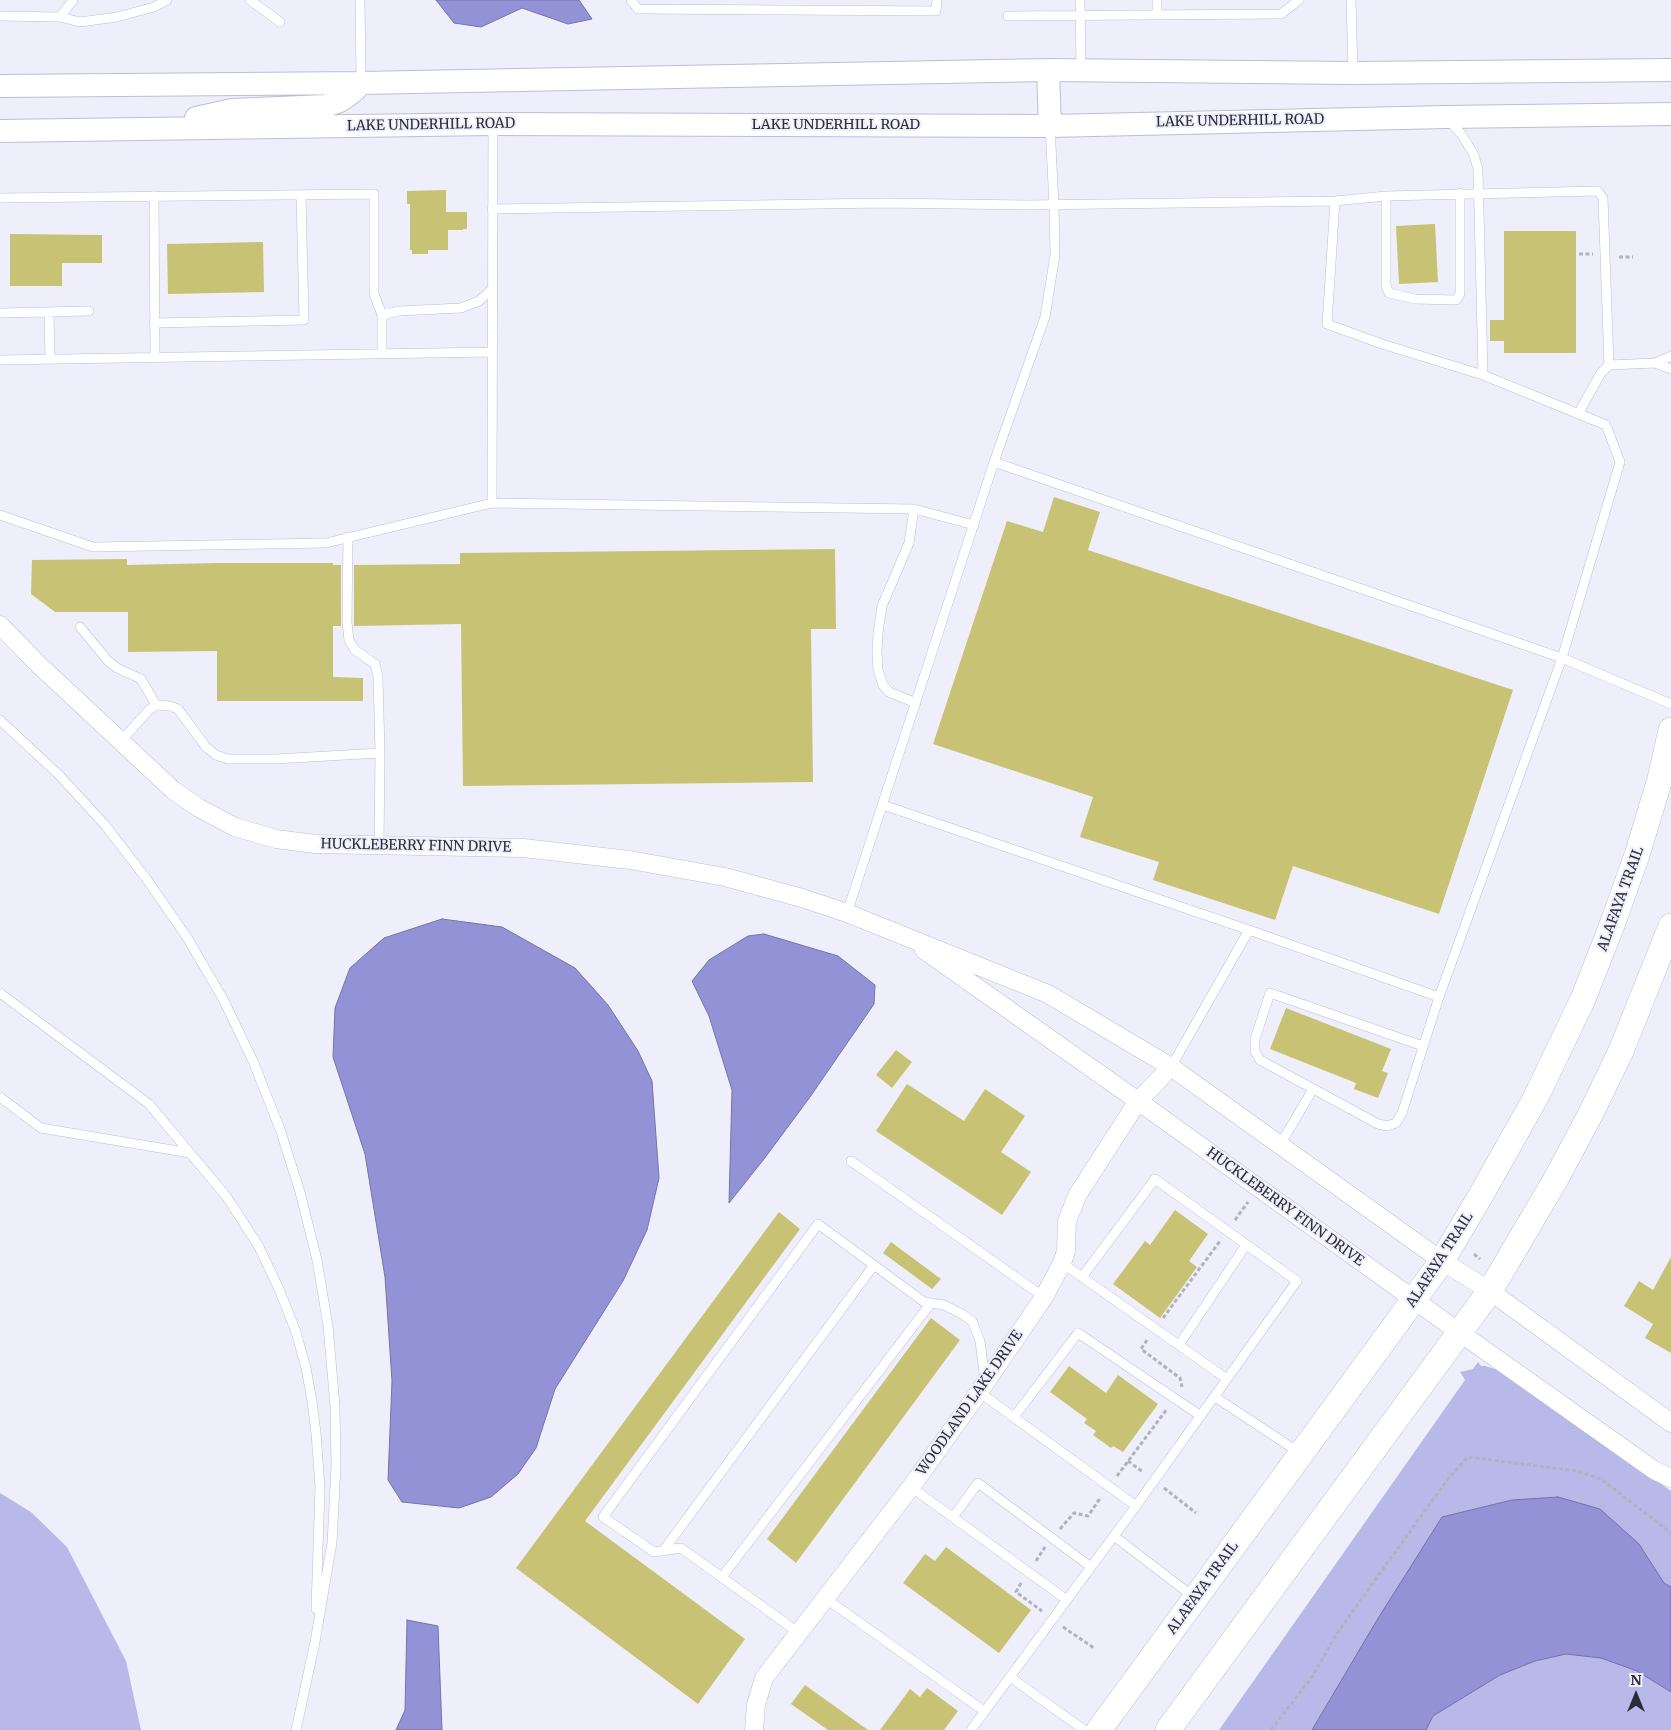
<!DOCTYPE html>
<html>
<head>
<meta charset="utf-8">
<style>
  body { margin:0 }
  #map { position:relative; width:1671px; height:1730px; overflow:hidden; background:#eeeffb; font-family:Merriweather,serif }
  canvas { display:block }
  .north { position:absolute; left:1611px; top:1670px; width:50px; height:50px; -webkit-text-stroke:4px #eeeffb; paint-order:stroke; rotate:0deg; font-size:14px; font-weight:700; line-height:20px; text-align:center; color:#2b2c37 }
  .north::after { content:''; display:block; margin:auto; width:18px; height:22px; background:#2b2c37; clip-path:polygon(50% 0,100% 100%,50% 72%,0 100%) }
</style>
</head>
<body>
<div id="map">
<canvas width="1671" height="1730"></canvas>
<div class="north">N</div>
</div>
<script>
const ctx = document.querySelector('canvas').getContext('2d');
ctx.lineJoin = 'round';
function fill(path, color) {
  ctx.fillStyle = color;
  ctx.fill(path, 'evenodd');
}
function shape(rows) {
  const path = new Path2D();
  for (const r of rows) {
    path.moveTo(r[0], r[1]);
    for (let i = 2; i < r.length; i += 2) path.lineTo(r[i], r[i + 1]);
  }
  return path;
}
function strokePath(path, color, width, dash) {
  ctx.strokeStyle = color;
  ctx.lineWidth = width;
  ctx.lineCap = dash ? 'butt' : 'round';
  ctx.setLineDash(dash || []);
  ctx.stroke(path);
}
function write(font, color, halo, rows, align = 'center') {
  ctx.font = font + ' Merriweather,serif';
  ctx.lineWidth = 4;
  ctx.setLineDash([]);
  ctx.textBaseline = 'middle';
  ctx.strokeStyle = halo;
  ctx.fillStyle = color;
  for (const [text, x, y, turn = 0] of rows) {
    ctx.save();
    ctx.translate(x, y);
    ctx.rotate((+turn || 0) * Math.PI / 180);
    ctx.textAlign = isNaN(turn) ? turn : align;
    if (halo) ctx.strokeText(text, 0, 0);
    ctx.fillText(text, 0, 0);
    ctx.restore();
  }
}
fill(shape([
  [1478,1362,1481,1366,1485,1366,1508,1373,1671,1491,1671,1730,1219,1730,1465,1380,1460,1372,1473,1369],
  [0,1493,31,1512,67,1547,126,1661,141,1730,0,1730]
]), '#b8b9e8');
const water = shape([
  [436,0,579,0,592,19,568,24,522,8,481,27,454,23,436,0],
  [442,919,502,927,575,968,608,1005,638,1051,652,1081,659,1178,647,1230,623,1281,555,1389,536,1448,518,1474,491,1497,459,1508,402,1502,388,1480,392,1381,385,1277,365,1154,333,1057,335,1008,350,968,384,938,442,919],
  [764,934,838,956,875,985,874,1004,810,1097,764,1159,729,1203,732,1090,709,1016,692,981,709,960,748,936,764,934],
  [1558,1497,1600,1509,1639,1544,1664,1583,1671,1587,1671,1692,1637,1671,1601,1658,1566,1654,1535,1661,1500,1675,1433,1716,1426,1730,1312,1730,1377,1620,1442,1517,1512,1500,1558,1497],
  [407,1620,438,1626,442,1730,396,1730,405,1710,407,1620]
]);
fill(water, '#9392d6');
strokePath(water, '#7473a6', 1);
fill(shape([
  [446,190,446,212,467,212,467,229,463,229,463,230,448,230,448,250,428,250,428,254,412,254,412,250,410,250,410,204,407,204,407,191],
  [1435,224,1438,282,1399,284,1396,226],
  [1504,231,1576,231,1576,353,1504,353,1504,341,1490,341,1490,320,1504,320],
  [10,234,102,235,102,263,62,263,62,286,10,286],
  [263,242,264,292,168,294,167,244],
  [1054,497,1100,512,1088,550,1513,690,1439,914,1293,866,1275,920,1153,880,1159,862,1080,837,1093,797,933,744,1007,521,1043,532],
  [835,549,836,629,811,629,813,782,463,786,461,624,354,626,354,565,460,564,460,553],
  [127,559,127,565,217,563,333,563,333,565,341,565,341,626,333,626,333,677,363,678,363,701,217,701,217,651,128,652,128,612,55,612,31,594,32,560],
  [1286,1008,1391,1049,1382,1071,1388,1073,1378,1098,1354,1089,1356,1083,1270,1049],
  [896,1050,912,1062,892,1088,876,1075],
  [907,1084,964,1121,985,1089,1025,1116,1001,1152,1031,1172,1002,1215,876,1131],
  [1175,1210,1208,1234,1189,1261,1197,1267,1160,1318,1113,1284,1145,1241,1150,1245],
  [779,1212,800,1229,585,1521,745,1639,698,1704,516,1568],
  [891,1242,941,1279,932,1289,883,1253],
  [1671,1257,1671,1353,1645,1338,1653,1324,1624,1306,1639,1281,1653,1290],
  [931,1318,960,1340,796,1563,767,1539],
  [1069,1366,1106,1393,1118,1375,1158,1404,1123,1452,1113,1446,1111,1448,1093,1435,1096,1431,1084,1423,1087,1419,1050,1392],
  [946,1547,1031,1610,999,1653,903,1583,925,1554,935,1561],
  [805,1685,868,1730,828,1730,791,1704],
  [927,1688,958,1711,944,1730,880,1730,910,1689,920,1697]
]), '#c8c275');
const service = shape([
  [250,0,280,22],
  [360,0,361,82],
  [631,0,638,9,936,11,937,0],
  [1080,0,1081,70],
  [1157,0,1157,15],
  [1351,0,1353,72],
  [0,16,60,17,80,22,117,17,154,7,167,0],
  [1008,16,1281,14,1299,0],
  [60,17,73,0],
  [1450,121,1462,135,1474,155,1478,169,1483,375],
  [154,196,155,357],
  [1386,196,1386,286,1389,293,1415,299,1456,300,1460,294,1460,193],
  [0,198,374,194,374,294,382,315,382,354],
  [1335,201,1386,196,1598,191,1603,198,1609,365],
  [492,209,885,203,1027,205,1335,201,1327,324,1382,344,1483,375,1606,425,1620,462,1562,658,1439,997,1249,930,1171,1067],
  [49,312,50,359],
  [0,313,89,311],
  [382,315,399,311,461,308,479,301,492,289],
  [154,323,304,320,301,195],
  [0,360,492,352],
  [1655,363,1671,369],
  [1578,414,1601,373,1609,365,1655,363,1671,356],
  [994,462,1562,658,1671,704],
  [492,503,493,124],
  [914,509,909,543,882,606,878,633,877,652,878,670,883,685,889,692,916,703],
  [0,515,93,547,326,543,492,503,914,509,974,525],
  [348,537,347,622,349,640,355,650,375,664,378,677,380,753,379,845],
  [80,627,108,661,117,668,141,679,156,705],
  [0,720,59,775,105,825,148,881,188,939,223,999,253,1061,280,1129,300,1192,317,1260,328,1326,335,1406,336,1466,332,1543,315,1642,296,1730],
  [120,742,149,710,156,705,170,706,178,709,206,747,216,755,228,759,275,759,380,753],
  [883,805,1249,930],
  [847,913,994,462,1045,317,1055,255,1054,205,1050,126],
  [0,993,149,1104,226,1196,258,1245,279,1289,296,1332,306,1368,312,1401,316,1433,320,1487,316,1609],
  [1423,1046,1270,993,1255,1039,1255,1051,1260,1060,1378,1124,1387,1126,1396,1123,1402,1113,1439,997],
  [0,1097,41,1128,190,1153],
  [1280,1145,1313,1089],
  [851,1161,1044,1297],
  [1062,1263,1227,1379],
  [1179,1345,1246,1245],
  [979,1392,1136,1506],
  [1215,1397,1300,1453],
  [1014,1417,1078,1333,1201,1416],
  [911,1487,1067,1600],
  [953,1517,978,1483,1091,1567],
  [1114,1536,1195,1598],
  [663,1551,874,1265],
  [722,1577,931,1303],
  [825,1598,984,1711],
  [799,1633,681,1548,654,1552,603,1517,818,1224,924,1302,944,1305,962,1314,972,1321,980,1341,985,1380],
  [1010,1677,1084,1730],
  [971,1730,1136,1506,1297,1281,1155,1179,1082,1277]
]);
const minor = shape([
  [0,625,38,664,173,790,199,808,235,827,276,839,315,844,523,848,630,860,725,877,802,898,847,913,1048,994,1171,1067,1442,1261,1490,1291,1671,1423],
  [924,950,1138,1101,1459,1332,1654,1470,1671,1478],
  [754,1730,756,1705,764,1678,911,1487,979,1392,1044,1297,1062,1263,1066,1251,1067,1221,1078,1194,1138,1101,1171,1067]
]);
const tertiary = shape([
  [1048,70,1050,126],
  [0,86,361,83,1048,70,1353,73,1671,70],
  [196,118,232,110,326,106,340,101,354,91,361,83],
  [0,131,493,124,1050,126,1446,117,1671,114]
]);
const secondary = shape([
  [1099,1730,1404,1313,1442,1261,1481,1195,1536,1097,1583,999,1612,925,1637,855,1660,779,1671,730],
  [1168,1730,1490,1291,1557,1177,1591,1113,1621,1051,1671,926]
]);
strokePath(service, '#bcbdda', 10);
strokePath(minor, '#bcbdda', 19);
strokePath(tertiary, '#bcbdda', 24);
strokePath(secondary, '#bcbdda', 26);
strokePath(shape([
  [1579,254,1593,254],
  [1619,257,1633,257],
  [1235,1220,1248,1202],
  [1474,1254,1480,1259],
  [1163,1318,1220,1241],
  [1147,1340,1141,1349,1180,1378,1182,1387],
  [1128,1461,1143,1472],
  [1117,1476,1167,1409],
  [1164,1488,1196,1513],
  [1060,1529,1074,1513,1088,1516,1101,1497],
  [1036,1561,1045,1547],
  [1021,1583,1016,1592,1042,1611],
  [1063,1627,1094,1648],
  [1271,1730,1312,1677,1336,1635,1373,1583,1448,1479,1468,1457,1577,1471,1601,1479,1671,1533]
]), '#b1b2bd', 3, [4, 2.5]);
strokePath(service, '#fff', 9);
strokePath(minor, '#fff', 18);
strokePath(tertiary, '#fff', 22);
strokePath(secondary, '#fff', 25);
write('14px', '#2b2c37', '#eeeffb', [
  ["LAKE UNDERHILL ROAD",1240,121,-1],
  ["LAKE UNDERHILL ROAD",431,125,-1],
  ["LAKE UNDERHILL ROAD",836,125],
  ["HUCKLEBERRY FINN DRIVE",416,846,1],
  ["ALAFAYA TRAIL",1621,899,-70],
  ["HUCKLEBERRY FINN DRIVE",1285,1207,36],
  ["ALAFAYA TRAIL",1440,1260,-57],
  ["WOODLAND LAKE DRIVE",970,1403,-55],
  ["ALAFAYA TRAIL",1203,1588,-54]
]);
</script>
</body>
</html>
